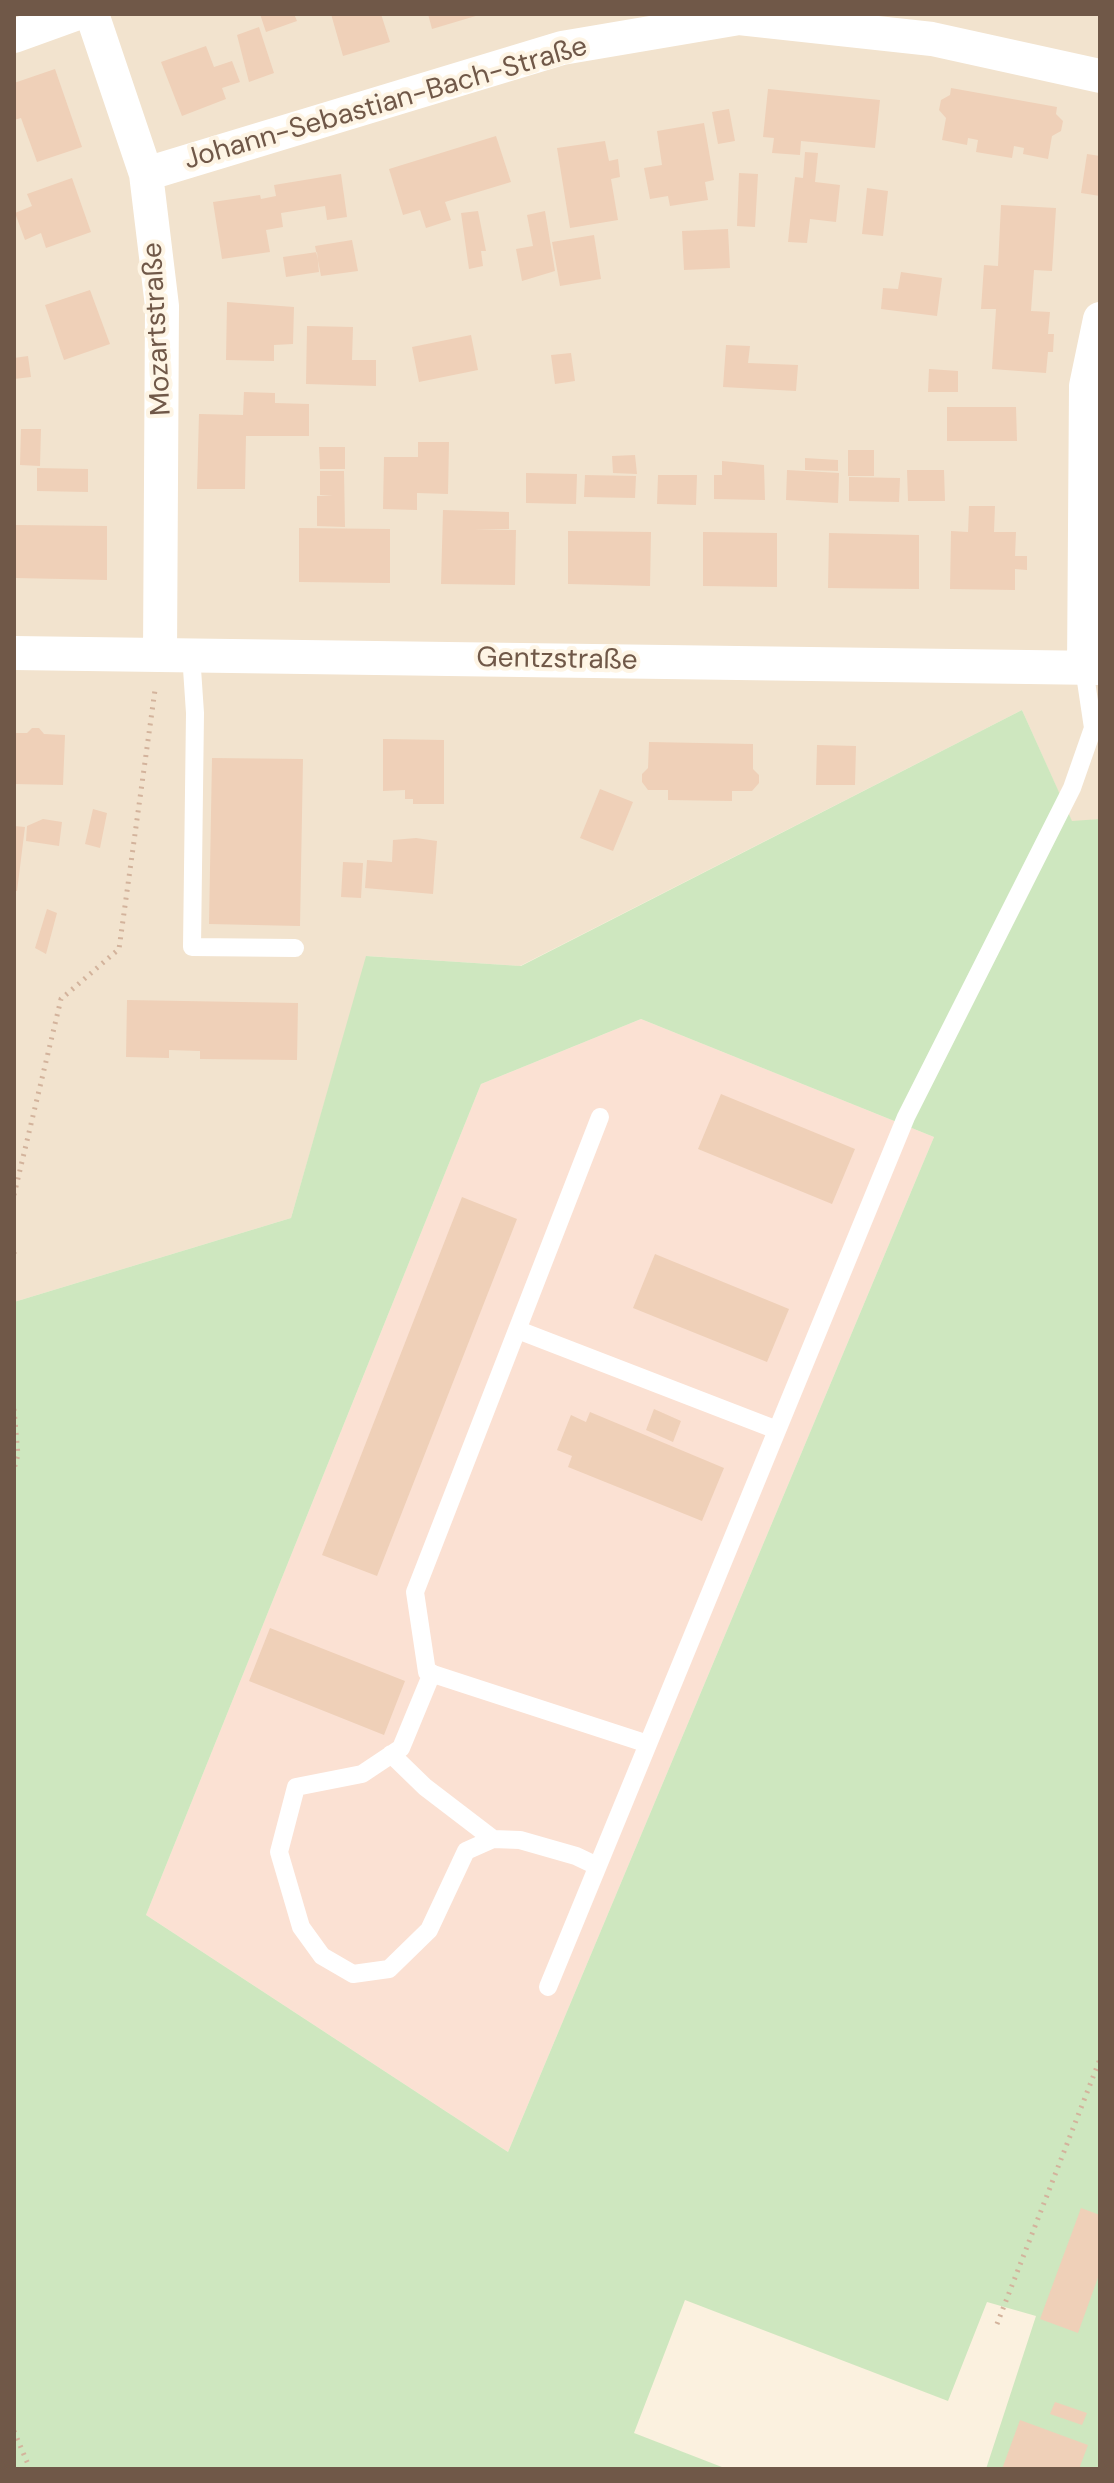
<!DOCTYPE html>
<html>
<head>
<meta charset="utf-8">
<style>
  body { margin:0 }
  #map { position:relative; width:1114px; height:2483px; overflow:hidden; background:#fbf1df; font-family:"DM Sans",sans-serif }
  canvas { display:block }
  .frame { position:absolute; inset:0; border:16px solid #705848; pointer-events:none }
</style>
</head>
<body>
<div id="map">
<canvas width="1114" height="2483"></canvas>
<div class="frame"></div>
</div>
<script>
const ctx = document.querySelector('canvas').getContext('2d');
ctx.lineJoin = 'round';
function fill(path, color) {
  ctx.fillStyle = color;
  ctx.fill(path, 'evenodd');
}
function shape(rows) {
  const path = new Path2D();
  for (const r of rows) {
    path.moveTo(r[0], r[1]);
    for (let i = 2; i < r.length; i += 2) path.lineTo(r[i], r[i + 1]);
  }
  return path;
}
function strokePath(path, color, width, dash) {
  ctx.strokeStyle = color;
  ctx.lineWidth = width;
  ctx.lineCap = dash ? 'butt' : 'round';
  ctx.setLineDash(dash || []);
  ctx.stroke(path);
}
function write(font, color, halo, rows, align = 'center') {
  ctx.font = font + ' "DM Sans",sans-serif';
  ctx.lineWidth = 8;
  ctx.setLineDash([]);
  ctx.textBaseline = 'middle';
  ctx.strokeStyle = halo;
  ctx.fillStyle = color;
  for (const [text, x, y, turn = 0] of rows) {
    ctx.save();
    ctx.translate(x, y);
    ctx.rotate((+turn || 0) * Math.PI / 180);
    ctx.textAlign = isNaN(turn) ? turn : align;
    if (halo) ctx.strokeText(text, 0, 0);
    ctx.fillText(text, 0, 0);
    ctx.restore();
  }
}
fill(shape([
  [14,14,1100,14,1100,819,1072,822,1022,710,520,966,367,956,291,1218,14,1302]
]), '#f2e3ce');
fill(shape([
  [641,1019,934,1137,508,2152,146,1915,481,1084]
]), '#fbe1d3');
fill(shape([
  [1022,710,1072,821,1100,819,1100,2469,986,2469,1036,2316,987,2302,948,2401,685,2300,634,2433,727,2469,14,2469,14,1302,291,1218,366,956,521,966],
  [641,1019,934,1137,508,2152,146,1915,481,1084]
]), '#cee7bf');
fill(shape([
  [260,14,294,14,297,21,266,32],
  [331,14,381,14,390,42,343,56],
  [428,14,479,14,479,15,432,29],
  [259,27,274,73,249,82,237,35],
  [206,46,214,67,232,61,240,82,222,88,226,99,182,116,161,62],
  [55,69,82,147,37,162,21,118,14,120,14,83],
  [951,88,1057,107,1056,114,1063,121,1061,131,1052,136,1048,159,1023,154,1024,148,1014,146,1012,158,976,152,978,140,968,138,967,145,942,140,946,118,939,110,941,100,950,95],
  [768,89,880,100,875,148,801,141,800,155,772,153,774,138,763,137],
  [729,109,735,141,718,144,712,112],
  [704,123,714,180,705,182,708,200,670,206,668,196,650,199,644,168,662,165,657,131],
  [496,136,511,182,445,202,451,220,426,228,420,210,403,215,389,169],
  [605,141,609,161,618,159,620,177,611,179,618,220,570,228,557,148],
  [805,152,818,153,815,182,840,185,836,222,810,219,807,243,788,242,795,177,803,178],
  [1087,154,1100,156,1100,196,1081,193],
  [739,173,758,174,755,227,737,226],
  [341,174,347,217,327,220,325,206,281,213,283,227,266,230,270,252,222,259,213,202,260,195,261,199,276,196,274,185],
  [72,178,91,232,46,248,41,233,25,240,15,213,32,206,27,194],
  [867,188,888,191,883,236,862,234],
  [1001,205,1056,208,1052,271,1034,270,1031,311,1050,312,1048,334,1054,334,1053,352,1048,352,1046,373,992,369,996,309,981,309,984,265,998,266],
  [478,211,486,251,481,251,483,266,469,269,461,213],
  [545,211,555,271,522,281,516,249,533,246,527,215],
  [728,229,730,268,684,270,682,231],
  [594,235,601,279,560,286,552,242],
  [352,240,358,271,321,276,315,246],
  [317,252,319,272,286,277,283,257],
  [901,272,942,278,937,316,881,309,883,288,898,289],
  [90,290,110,344,64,360,45,305],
  [227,302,294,307,293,344,274,345,274,361,226,360],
  [307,326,353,327,352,360,376,360,376,386,306,384],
  [471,335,478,370,419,382,412,347],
  [726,345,750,346,748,363,798,365,796,391,723,387],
  [571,353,575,381,555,384,551,355],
  [28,356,31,377,14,379,14,358],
  [929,369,958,371,958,392,928,392],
  [244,392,275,393,275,403,309,404,309,436,246,436,245,489,197,489,199,414,243,415],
  [947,407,1016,407,1017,441,947,441],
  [21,429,41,429,40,466,20,465],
  [418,442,449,442,448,494,417,493,417,510,383,509,384,457,418,457],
  [319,447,345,447,345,469,320,469],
  [848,450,874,450,874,476,848,476],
  [635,455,637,474,613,473,612,456],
  [805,458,838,460,838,471,805,470],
  [722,461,764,465,765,500,714,499,714,475,722,475],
  [37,468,88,469,88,492,37,491],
  [787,470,839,473,838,503,786,500],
  [907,470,944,470,945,501,908,501],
  [320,471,344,471,345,527,317,526,317,496,333,496,320,495],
  [526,473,577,474,576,504,526,503],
  [585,475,636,476,635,498,584,497],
  [658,475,697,475,696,505,657,504],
  [849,477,900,478,899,502,849,501],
  [969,506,995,506,994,532,1016,532,1015,556,1027,556,1027,570,1015,569,1015,590,950,589,951,531,968,532],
  [443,510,509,512,509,529,474,530,516,530,515,585,441,584],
  [16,525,107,526,107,580,16,578],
  [299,528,390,529,390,583,299,582],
  [568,531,651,532,650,586,568,584],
  [703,532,777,533,777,587,703,586],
  [829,533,919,535,919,589,828,588],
  [32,728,39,728,44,734,65,735,63,785,14,784,14,733,27,733],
  [383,739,444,740,444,804,413,804,413,799,405,799,405,790,383,791],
  [649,742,753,744,753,769,759,775,759,783,752,791,732,791,732,801,668,800,668,790,648,790,642,782,642,774,648,768],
  [817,745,856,746,855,785,816,785],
  [212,758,303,759,300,926,209,924],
  [600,789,633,802,613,851,580,838],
  [93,809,107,813,100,848,85,844],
  [43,819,62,822,59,846,26,841,27,826],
  [14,826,25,827,17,891,14,891],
  [416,838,437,841,433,894,365,888,367,860,392,862,393,840],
  [343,862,363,863,361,898,341,897],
  [47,909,57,913,46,954,35,948],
  [127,1000,298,1003,297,1060,200,1059,200,1051,169,1050,169,1058,126,1057],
  [721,1094,855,1149,832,1204,698,1149],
  [462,1197,517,1219,377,1576,322,1555],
  [655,1254,789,1309,767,1362,633,1308],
  [654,1409,681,1421,673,1442,646,1430],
  [590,1412,724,1468,702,1521,568,1467,572,1456,557,1450,571,1415,586,1422],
  [270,1628,405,1681,384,1735,249,1681],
  [1081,2208,1100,2215,1100,2272,1078,2333,1040,2319],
  [1055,2402,1087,2413,1082,2425,1050,2414],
  [1020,2420,1088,2445,1079,2469,1002,2469]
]), '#efd0b8');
strokePath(shape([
  [14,1195,61,999,119,949,155,690],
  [14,1252,14,1257],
  [14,1409,18,1455,14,1469],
  [997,2324,1100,2059],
  [14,2431,30,2469]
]), '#d3b39c', 5, [2, 6]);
strokePath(shape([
  [191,654,195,713,192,947,295,948],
  [600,1117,415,1592,427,1672,648,1744],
  [518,1330,777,1430],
  [432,1673,401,1748,362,1774,296,1787,279,1852,301,1927,322,1956,353,1974,389,1969,429,1930,466,1851,493,1839,520,1840,576,1856,597,1866],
  [391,1754,425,1787,493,1839],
  [548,1987,906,1117,1072,788,1093,728,1084,668]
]), '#fff', 18);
strokePath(shape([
  [92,14,146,174,162,306,160,654],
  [14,36,75,14],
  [146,174,562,48,739,18,932,39,1100,76],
  [14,653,1100,668],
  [1084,668,1086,386,1100,319]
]), '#fff', 34);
write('28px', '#705848', '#fef5e5', [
  ["Johann-Sebastian-Bach-Straße",386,104,-16],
  ["Mozartstraße",158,329,-93],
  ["Gentzstraße",557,660,1]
]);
</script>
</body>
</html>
